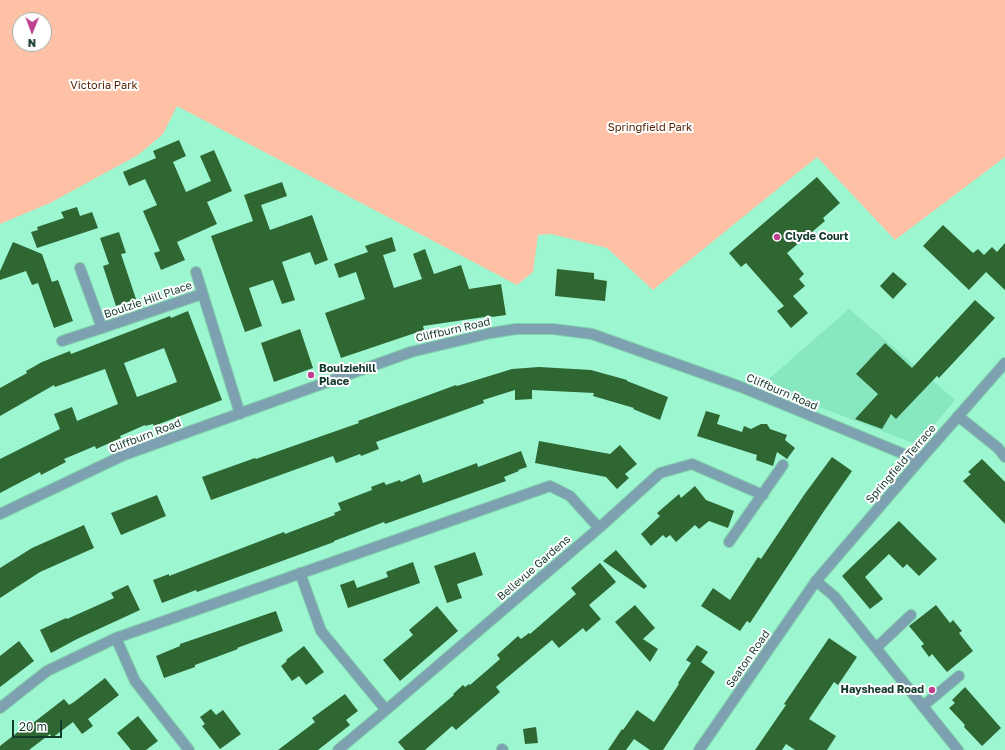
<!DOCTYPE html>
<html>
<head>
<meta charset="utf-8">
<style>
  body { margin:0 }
  #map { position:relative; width:1005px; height:750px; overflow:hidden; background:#9cf6cf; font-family:"Golos Text",sans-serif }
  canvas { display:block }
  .north { position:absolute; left:12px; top:12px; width:40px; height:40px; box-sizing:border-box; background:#fff; border:1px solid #a1b0ab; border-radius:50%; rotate:181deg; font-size:11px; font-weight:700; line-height:16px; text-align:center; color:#143a2c }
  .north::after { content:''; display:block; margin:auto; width:14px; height:18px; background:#be4190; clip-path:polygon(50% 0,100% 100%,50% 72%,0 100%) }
  .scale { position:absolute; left:12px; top:720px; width:50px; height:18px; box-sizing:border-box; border:2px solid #143a2c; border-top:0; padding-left:5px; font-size:12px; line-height:14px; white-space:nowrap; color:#143a2c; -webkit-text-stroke:3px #fff; paint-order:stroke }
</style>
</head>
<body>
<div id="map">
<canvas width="1005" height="750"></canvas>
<div class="north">N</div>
<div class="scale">20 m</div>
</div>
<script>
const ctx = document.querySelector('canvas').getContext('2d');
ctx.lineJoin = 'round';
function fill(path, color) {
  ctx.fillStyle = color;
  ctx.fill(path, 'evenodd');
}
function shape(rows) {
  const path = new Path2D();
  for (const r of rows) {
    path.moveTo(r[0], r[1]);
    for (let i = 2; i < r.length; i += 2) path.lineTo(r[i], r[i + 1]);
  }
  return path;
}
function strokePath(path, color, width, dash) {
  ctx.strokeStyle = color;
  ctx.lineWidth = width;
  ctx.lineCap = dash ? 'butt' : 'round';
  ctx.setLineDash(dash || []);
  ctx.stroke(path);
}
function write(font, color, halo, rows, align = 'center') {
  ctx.font = font + ' "Golos Text",sans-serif';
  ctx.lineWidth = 4;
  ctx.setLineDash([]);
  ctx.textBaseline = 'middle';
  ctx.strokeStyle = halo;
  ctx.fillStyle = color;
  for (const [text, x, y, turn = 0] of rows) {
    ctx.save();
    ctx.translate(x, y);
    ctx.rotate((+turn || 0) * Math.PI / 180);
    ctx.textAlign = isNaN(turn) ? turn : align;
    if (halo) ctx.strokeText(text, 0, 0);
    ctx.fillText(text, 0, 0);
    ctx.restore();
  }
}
fill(shape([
  [849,309,955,400,918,445,762,385]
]), '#87e8c0');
fill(shape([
  [0,0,1005,0,1005,157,895,240,817,157,653,290,607,248,551,234,538,235,533,272,517,285,177,106,163,134,138,155,50,203,0,224],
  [20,20,44,20,44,44,20,44]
]), '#fec1a6');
fill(shape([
  [179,140,186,156,173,162,186,192,211,181,200,156,214,150,232,191,207,202,217,224,177,242,185,260,161,270,154,253,160,251,143,211,157,205,145,179,129,186,123,172,156,158,153,151],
  [817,177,840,203,823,218,825,221,787,253,804,274,799,279,805,286,793,296,808,313,791,328,777,311,784,306,746,263,741,267,729,253],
  [282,182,287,196,261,205,270,230,312,215,328,260,315,265,310,252,282,262,295,300,282,304,273,280,249,288,262,326,245,332,211,236,253,221,244,195],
  [77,207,80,216,92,212,98,228,37,248,31,232,38,230,37,227,64,218,61,212],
  [943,225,973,253,978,249,984,255,992,247,997,252,1005,243,1005,290,986,272,969,290,923,246],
  [119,232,126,253,121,254,136,299,116,306,103,266,109,264,100,238],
  [392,237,396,251,383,255,394,288,422,279,413,254,425,249,434,274,461,265,469,289,501,284,506,315,492,317,491,316,423,326,424,330,341,358,325,313,365,299,356,272,339,278,334,264,368,252,365,246],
  [13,242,42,254,52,282,58,280,73,321,54,328,38,283,32,285,26,271,0,280,0,271],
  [557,269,594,273,594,279,607,281,605,301,555,296],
  [893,272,907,284,893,299,880,286],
  [975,300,995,318,939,378,937,376,896,419,891,414,882,429,855,419,878,394,856,374,885,343,912,368],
  [188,311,222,400,154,426,153,424,145,426,145,425,120,436,121,438,96,449,95,446,64,459,66,462,41,475,40,472,0,493,0,459,60,429,54,414,72,407,77,421,118,404,105,369,55,387,54,385,0,416,0,388,27,373,26,371,42,362,70,351,71,354,170,316,171,318],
  [164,348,177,382,137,397,124,363],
  [300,329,313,368,274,382,261,343],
  [539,367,591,370,627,380,627,381,668,397,660,420,633,409,634,408,593,396,594,393,532,390,532,399,515,400,515,390,483,400,484,403,376,442,379,449,361,456,360,454,336,463,333,456,211,500,202,477,255,458,256,459,359,423,358,421,456,385,457,386,512,369],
  [706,411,720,415,717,424,742,432,744,426,751,429,761,424,767,424,770,429,787,435,785,440,795,448,787,459,777,452,773,466,756,460,757,455,697,436],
  [539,441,610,454,620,445,637,464,625,474,629,478,617,489,606,477,535,463],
  [521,451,527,467,518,470,519,471,504,477,506,481,385,524,384,522,334,541,334,542,197,592,196,590,162,603,153,580,169,574,169,576,284,532,285,534,335,515,334,513,341,510,338,503,372,490,371,487,384,482,386,485,400,480,401,482,420,474,423,483,477,463,478,467],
  [832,457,852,471,824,511,750,623,747,621,740,631,701,606,713,588,730,600,758,557,761,559,804,495],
  [982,459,1005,482,1005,524,963,481,971,474,968,472],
  [695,486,706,500,734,511,728,528,709,521,699,529,695,525,676,542,670,535,666,538,663,535,651,546,641,534,660,516,657,513,679,494,681,498],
  [157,495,166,516,121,535,111,513],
  [899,521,937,559,919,576,907,564,903,568,889,554,865,577,883,599,870,609,842,576],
  [84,525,94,548,40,572,0,598,0,568,32,548],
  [616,550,647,586,644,589,603,561],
  [475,552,483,575,457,584,462,598,447,603,434,566],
  [413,562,420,583,348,608,340,585,354,580,357,588,388,577,386,572],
  [600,563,616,582,589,605,601,619,586,632,583,628,559,648,552,640,496,687,500,692,456,730,452,726,425,750,405,750,398,742,454,695,453,694,463,685,465,687,469,684,470,685,492,666,500,659,497,655,518,636,521,639,529,633,530,634,576,594,571,588],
  [128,585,140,610,77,639,51,653,40,630,66,618,67,619,114,598,111,593],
  [635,605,655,628,643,639,658,649,650,662,615,622],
  [936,605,950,623,953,620,962,631,959,633,973,651,947,672,932,654,929,657,921,646,924,644,909,626],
  [437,606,458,631,400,681,383,660,413,635,409,630],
  [276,611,283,631,237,648,238,649,195,665,195,667,164,678,156,656,180,646,180,644],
  [829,638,857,657,838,685,834,682,809,719,836,736,827,750,795,750,786,744,782,750,755,750,786,705,784,704],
  [19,641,34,661,0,687,0,656],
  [697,645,708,652,701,662,715,672,663,750,650,750,634,739,626,750,608,750,622,729,623,730,637,710,654,722,679,684,678,683,691,663,686,660],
  [304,646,324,672,306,685,299,676,292,681,281,666,287,661,286,660],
  [105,678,119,695,88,719,93,726,82,734,73,722,52,738,50,734,29,750,0,750,0,746,23,728,24,730,64,699,69,705,74,702],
  [965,687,1001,728,982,746,964,727,965,725,949,708,955,703,952,700],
  [345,694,358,711,346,720,350,725,318,750,278,750,315,722,312,718],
  [211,709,216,715,223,710,241,734,220,749,202,726,205,724,200,717],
  [138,716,158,741,146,750,131,750,117,733],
  [536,727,538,743,525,744,523,729]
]), '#2f6733');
const minor = shape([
  [80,268,102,328,202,294],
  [196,272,240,414],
  [62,341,102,328],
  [958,416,998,448,1005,457],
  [0,514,124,455,411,352,491,333,516,329,553,329,592,334,741,387,911,457,918,462],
  [729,542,783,465],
  [300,573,321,631,386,710],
  [816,581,834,596,958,750],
  [116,638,135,681,189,750],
  [876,648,911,615],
  [923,706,959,676],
  [0,708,47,671,116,638,550,486,570,496,599,528],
  [502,749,503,750],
  [338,750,386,710,599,528,660,473,692,464,763,495]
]);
const tertiary = shape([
  [699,750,816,581,918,462,1005,363]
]);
strokePath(minor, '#81d0ae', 12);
strokePath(tertiary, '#81d0ae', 12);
strokePath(minor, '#7da1b0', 10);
strokePath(tertiary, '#7da1b0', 10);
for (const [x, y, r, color] of [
  [777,237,4,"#be4190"],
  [311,375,4,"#be4190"],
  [932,690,4,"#be4190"]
]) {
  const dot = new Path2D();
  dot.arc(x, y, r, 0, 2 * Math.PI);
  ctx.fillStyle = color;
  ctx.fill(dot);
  strokePath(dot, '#fff', 1.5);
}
write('11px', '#541f01', '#fff', [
  ["Victoria Park",104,86],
  ["Springfield Park",650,128]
]);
write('bold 11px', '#143a2c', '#fff', [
  ["Clyde Court",785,237],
  ["Boulziehill",319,369],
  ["Place",319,382],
  ["Hayshead Road",924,690,"right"]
], 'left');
write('11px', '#143a2c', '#fff', [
  ["Boulzie Hill Place",148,300,-19],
  ["Cliffburn Road",453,330,-13],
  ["Cliffburn Road",782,392,23],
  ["Cliffburn Road",145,436,-21],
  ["Springfield Terrace",901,464,-49],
  ["Bellevue Gardens",534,568,-41],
  ["Seaton Road",748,659,-55]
]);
</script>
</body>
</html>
